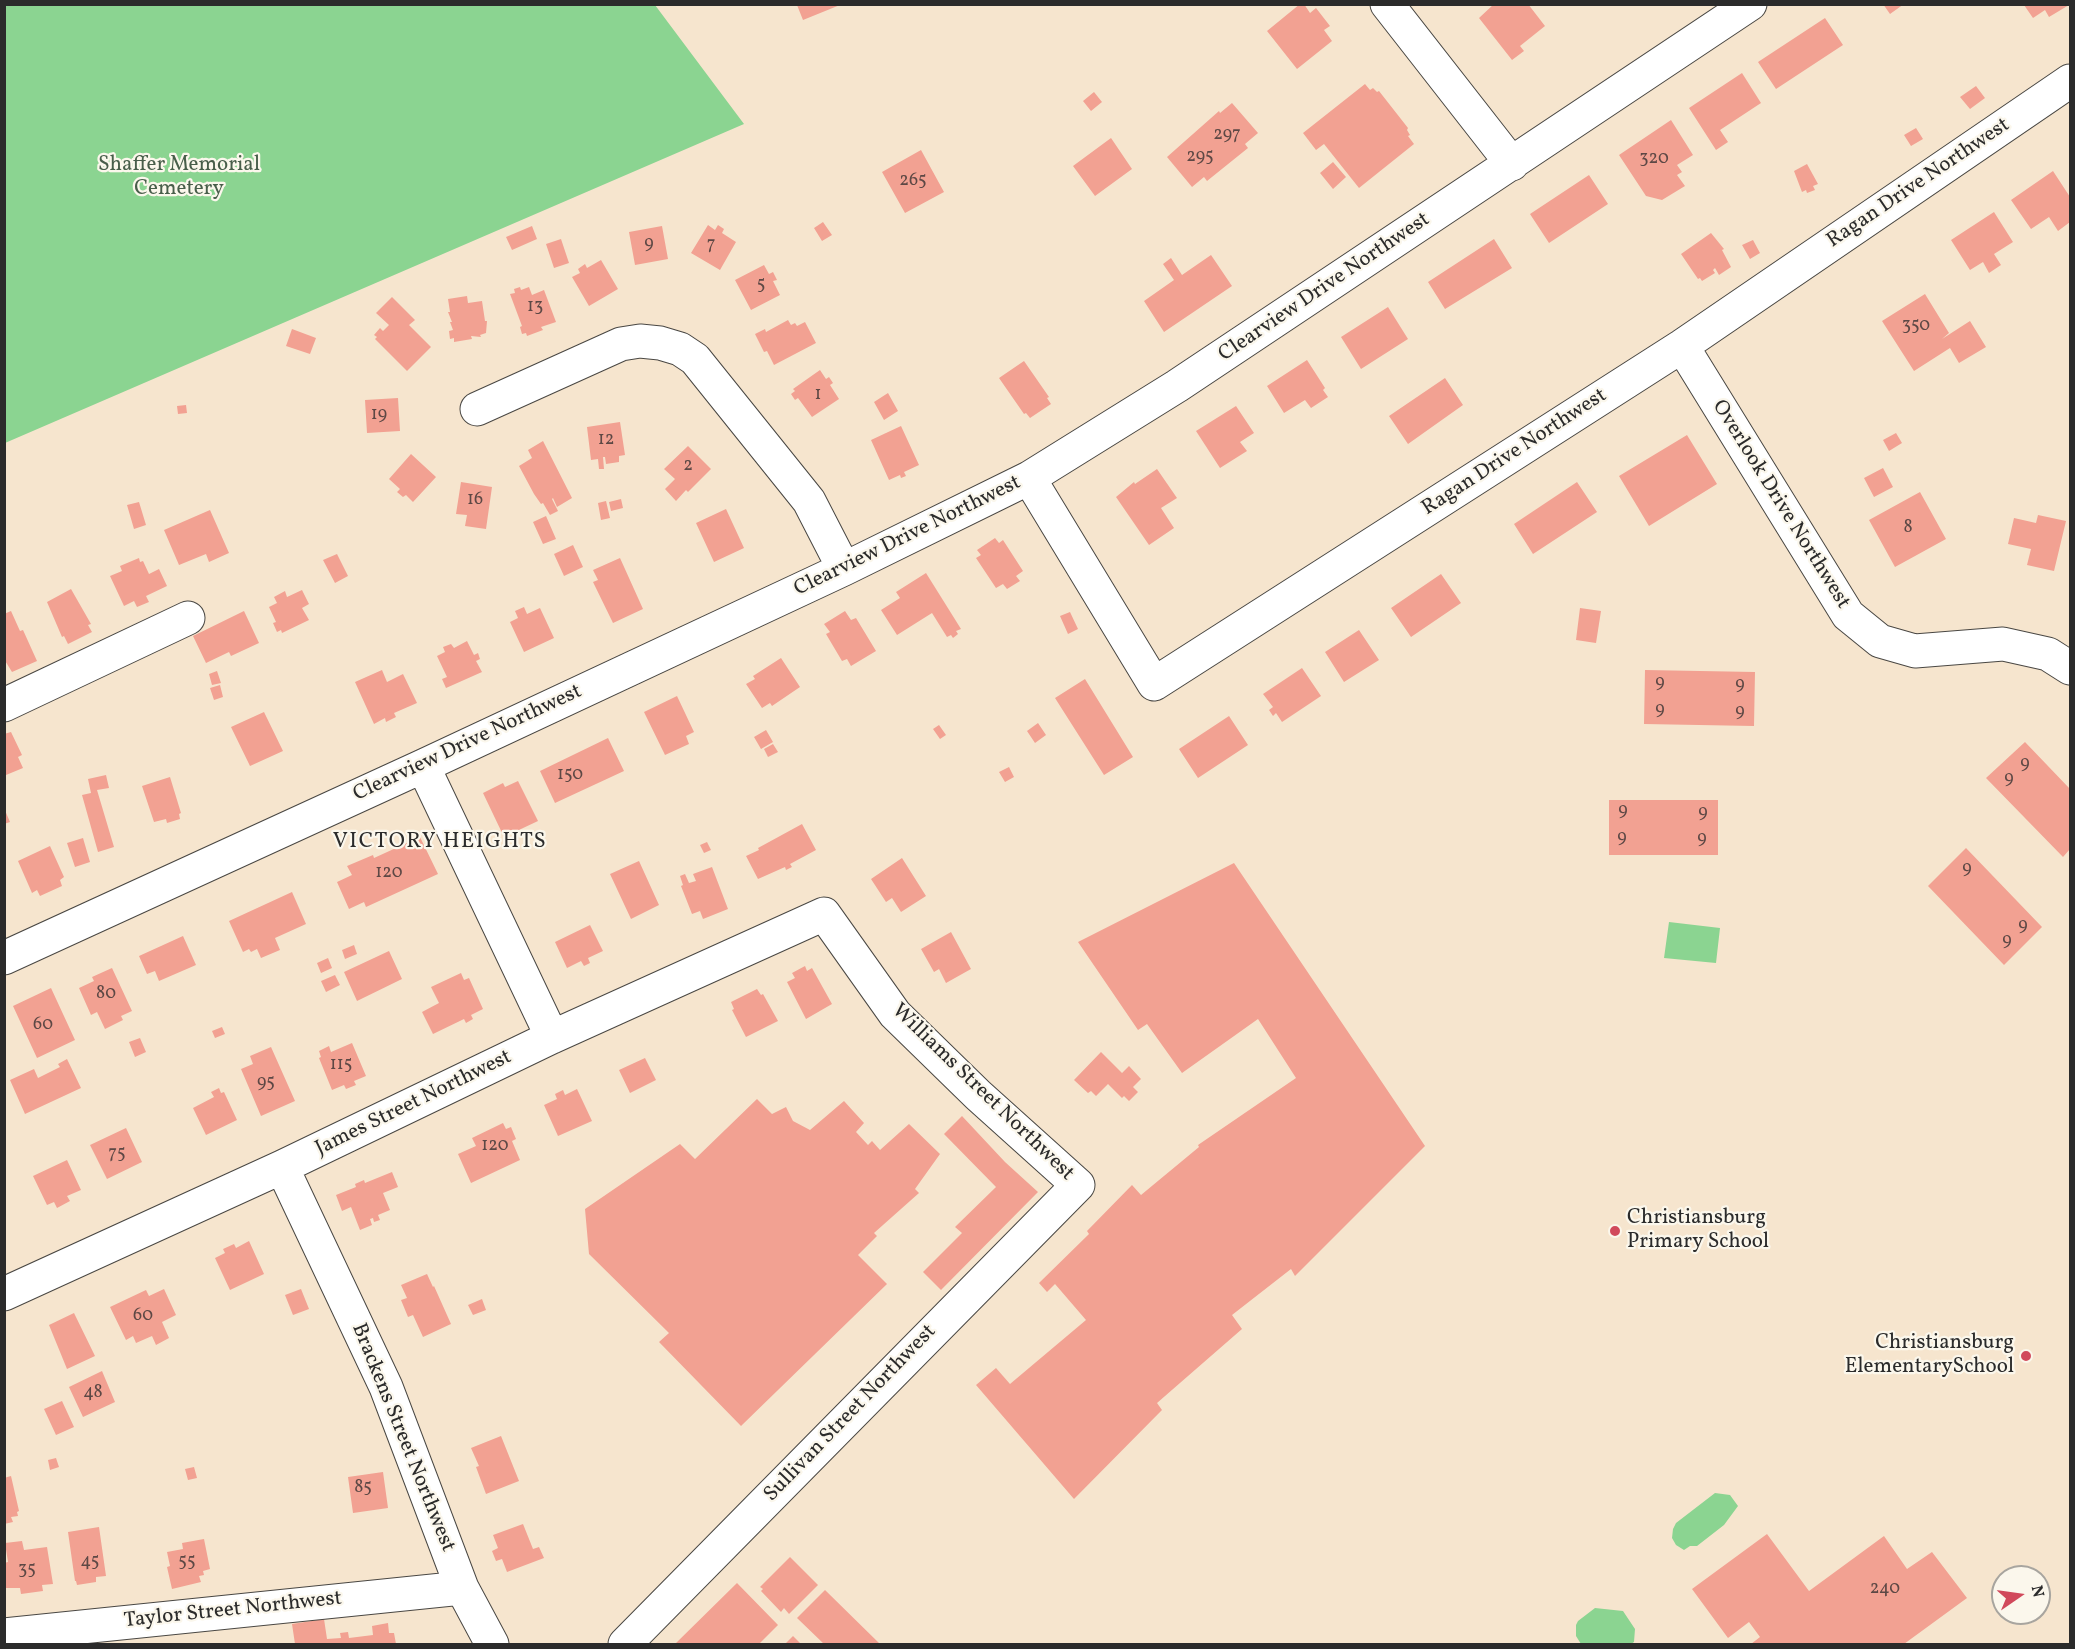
<!DOCTYPE html>
<html>
<head>
<meta charset="utf-8">
<style>
  body { margin:0 }
  #map { position:relative; width:2075px; height:1649px; overflow:hidden; background:#f6e5ce; font-family:Vollkorn,serif }
  canvas { display:block }
  .frame { position:absolute; inset:0; border:6px solid #2b2b2b; pointer-events:none }
  .north { position:absolute; left:1991px; top:1565px; width:60px; height:60px; box-sizing:border-box; background:#fbf7ec; border:2px solid #a8a59f; border-radius:50%; rotate:77deg; font-size:16px; font-weight:700; line-height:24px; text-align:center; color:#2b2b2b }
  .north::after { content:''; display:block; margin:auto; width:21px; height:27px; background:#d1495b; clip-path:polygon(50% 0,100% 100%,50% 72%,0 100%) }
</style>
</head>
<body>
<div id="map">
<canvas width="2075" height="1649"></canvas>
<div class="frame"></div>
<div class="north">N</div>
</div>
<script>
const ctx = document.querySelector('canvas').getContext('2d');
ctx.lineJoin = 'round';
function fill(path, color) {
  ctx.fillStyle = color;
  ctx.fill(path, 'evenodd');
}
function shape(rows) {
  const path = new Path2D();
  for (const r of rows) {
    path.moveTo(r[0], r[1]);
    for (let i = 2; i < r.length; i += 2) path.lineTo(r[i], r[i + 1]);
  }
  return path;
}
function strokePath(path, color, width, dash) {
  ctx.strokeStyle = color;
  ctx.lineWidth = width;
  ctx.lineCap = dash ? 'butt' : 'round';
  ctx.setLineDash(dash || []);
  ctx.stroke(path);
}
function write(font, color, halo, rows, align = 'center') {
  ctx.font = font + ' Vollkorn,serif';
  ctx.lineWidth = 4.5;
  ctx.setLineDash([]);
  ctx.textBaseline = 'middle';
  ctx.strokeStyle = halo;
  ctx.fillStyle = color;
  for (const [text, x, y, turn = 0] of rows) {
    ctx.save();
    ctx.translate(x, y);
    ctx.rotate((+turn || 0) * Math.PI / 180);
    ctx.textAlign = isNaN(turn) ? turn : align;
    if (halo) ctx.strokeText(text, 0, 0);
    ctx.fillText(text, 0, 0);
    ctx.restore();
  }
}
fill(shape([
  [5,4,655,5,744,124,5,443],
  [1669,922,1720,928,1716,963,1664,958],
  [1715,1493,1730,1495,1738,1506,1724,1525,1697,1546,1690,1546,1684,1550,1676,1545,1672,1538,1673,1529,1676,1523],
  [1595,1608,1623,1611,1635,1629,1634,1642,1631,1644,1581,1644,1576,1636,1576,1625,1578,1621]
]), '#8bd491');
fill(shape([
  [1300,4,1304,4,1310,13,1316,8,1330,26,1324,30,1332,41,1297,69,1267,31],
  [1494,4,1528,4,1545,26,1520,46,1524,51,1512,60,1479,18],
  [1883,4,1904,4,1890,14],
  [797,5,840,5,803,20],
  [2024,5,2069,5,2049,17,2045,10,2033,18],
  [1825,18,1843,45,1776,89,1758,62],
  [1742,73,1761,103,1720,130,1728,142,1716,150,1689,108],
  [1365,84,1370,90,1373,88,1377,92,1379,91,1408,128,1407,130,1410,135,1408,136,1414,144,1359,188,1324,144,1316,150,1303,133],
  [1976,86,1985,98,1970,109,1960,97],
  [1094,92,1102,102,1091,111,1083,101],
  [1232,103,1258,133,1245,144,1248,148,1207,181,1204,177,1192,187,1167,157,1219,111,1220,113],
  [1671,120,1693,155,1677,165,1682,172,1677,175,1685,186,1662,200,1646,196,1619,155],
  [1916,128,1923,139,1911,146,1904,135],
  [1111,138,1132,169,1095,196,1073,166],
  [921,150,944,192,905,213,882,172],
  [1333,162,1346,177,1333,189,1320,173],
  [1807,164,1818,184,1813,186,1815,190,1807,193,1806,190,1802,192,1794,171],
  [2053,171,2070,197,2070,222,2058,231,2049,217,2031,229,2011,200],
  [1589,175,1608,204,1549,243,1530,214],
  [1994,212,2013,242,1994,254,2001,265,1989,273,1983,262,1970,270,1951,240],
  [823,222,832,235,822,241,814,228],
  [708,225,715,230,718,225,724,229,722,233,736,242,720,270,691,253],
  [532,226,537,239,512,250,506,237],
  [662,226,668,259,635,265,629,232],
  [1711,233,1724,249,1722,250,1731,267,1719,275,1715,268,1713,270,1715,273,1702,281,1700,278,1698,279,1681,254],
  [561,239,569,263,554,268,546,244],
  [1494,239,1512,268,1445,309,1428,282],
  [1753,240,1760,253,1750,259,1742,245],
  [1211,255,1232,286,1164,332,1144,301,1174,280,1163,264,1171,258,1182,275],
  [601,260,618,289,589,306,572,277,580,273,578,269,585,264,587,268],
  [764,265,769,274,773,272,777,280,773,281,780,295,751,310,735,280],
  [520,287,521,290,529,287,532,295,544,290,556,322,541,327,543,330,527,336,526,333,522,334,520,327,522,326,510,294,515,293,514,289],
  [1925,294,1949,333,1942,339,1970,321,1986,347,1959,363,1950,348,1914,371,1882,321],
  [467,296,468,303,482,301,485,321,487,321,486,333,480,335,481,337,471,336,472,339,454,342,454,338,450,339,449,331,453,330,450,322,452,322,448,312,450,312,448,299],
  [392,297,415,320,409,325,431,347,407,371,375,339,377,337,374,335,380,328,383,331,389,325,376,313],
  [1388,307,1408,339,1361,369,1341,337],
  [788,320,791,325,795,323,797,326,805,322,816,343,774,365,767,351,764,352,755,334,765,329,766,332],
  [292,329,316,338,310,354,286,346],
  [1307,360,1325,388,1323,390,1328,397,1311,408,1305,400,1284,413,1267,386],
  [1024,361,1049,397,1047,398,1051,404,1030,418,1026,413,1024,414,999,378],
  [820,370,826,379,829,377,833,383,830,385,839,399,812,417,798,398,795,400,791,394,795,391,793,389],
  [1445,378,1463,405,1408,444,1389,416],
  [888,393,898,411,884,420,874,402],
  [398,398,400,431,367,433,365,400],
  [186,405,187,413,178,414,177,406],
  [1236,406,1254,433,1240,442,1247,451,1220,468,1196,431],
  [620,422,625,455,619,456,619,462,606,464,605,457,603,457,604,469,599,469,598,459,591,460,587,427],
  [901,426,919,465,904,472,906,476,901,478,900,475,889,480,871,440],
  [1896,433,1902,443,1889,451,1883,440],
  [1687,435,1717,484,1649,526,1619,476],
  [543,441,572,498,557,507,553,498,552,499,558,511,550,515,543,503,541,504,534,494,519,466,532,458,528,450],
  [688,446,711,469,688,492,686,490,676,501,665,489,675,479,664,469],
  [411,454,436,477,413,502,406,495,403,497,397,492,400,489,389,479],
  [1883,468,1893,487,1874,497,1864,478],
  [1157,469,1177,498,1161,508,1174,528,1149,545,1116,497,1134,482,1135,484],
  [461,482,492,487,486,529,465,526,467,515,456,514],
  [1577,482,1597,512,1533,554,1514,524],
  [1920,492,1946,539,1895,567,1869,520],
  [621,499,623,508,611,511,609,502],
  [606,501,610,518,601,520,598,503],
  [139,502,146,525,134,529,127,505],
  [726,509,744,548,714,562,696,523],
  [210,510,229,553,209,562,206,554,179,565,164,530],
  [2038,515,2066,521,2054,571,2027,565,2031,549,2008,544,2014,518,2036,523],
  [546,516,556,539,543,544,533,522],
  [995,538,999,543,1003,540,1023,571,1016,576,1020,581,1007,589,1003,584,996,588,976,558,981,555,977,550],
  [573,545,583,567,564,576,554,554],
  [337,554,348,576,335,583,323,560],
  [139,558,140,562,143,561,149,574,159,569,167,586,146,596,149,602,137,607,134,601,124,606,110,576,122,571,120,566],
  [620,558,643,609,613,623,593,582,598,580,593,570],
  [926,573,961,629,956,631,958,634,953,638,951,635,947,637,932,613,897,635,881,610,900,598,896,592],
  [1441,574,1461,603,1411,637,1391,608],
  [71,589,91,624,88,625,92,632,68,644,64,636,62,637,47,602],
  [302,590,309,604,302,608,309,620,282,633,281,630,277,632,273,623,276,622,269,607,277,603,274,597,285,591,287,597],
  [524,607,527,614,540,608,554,638,524,652,510,622,518,618,515,611],
  [1580,608,1601,611,1596,643,1576,640],
  [11,611,20,631,23,630,37,661,12,672,4,659,4,614],
  [244,611,259,643,231,656,229,652,206,663,193,636],
  [845,611,851,620,856,618,876,651,851,666,847,659,842,661,826,634,830,632,824,624],
  [1070,612,1078,629,1068,634,1060,616],
  [1359,630,1379,660,1344,682,1325,652],
  [467,641,474,655,478,653,480,659,476,661,482,672,446,688,442,679,447,677,437,656,445,652,443,647,451,644,454,648],
  [781,658,800,687,772,706,770,703,762,708,746,684,755,679,753,676],
  [1302,668,1321,696,1282,722,1276,713,1273,716,1269,710,1273,707,1263,694],
  [382,670,387,682,403,674,417,703,394,713,396,717,386,722,385,718,374,724,355,682],
  [1645,670,1755,672,1754,726,1644,724],
  [217,671,221,683,212,685,209,674],
  [1085,679,1133,757,1104,775,1055,698],
  [220,685,223,697,214,700,210,688],
  [677,696,694,732,686,736,689,744,665,755,644,712],
  [264,712,283,751,250,766,231,727],
  [1229,716,1248,745,1198,778,1179,749],
  [1038,723,1046,735,1035,743,1027,731],
  [939,725,946,735,940,739,933,729],
  [766,730,773,742,761,749,754,737],
  [11,732,22,755,18,757,23,768,6,775,4,771,4,734],
  [608,738,624,771,555,803,540,771],
  [2025,742,2070,789,2070,849,2063,857,1986,778],
  [773,744,778,752,768,757,764,749],
  [1009,767,1014,777,1005,782,999,772],
  [106,775,109,788,97,790,114,847,98,852,82,795,91,793,88,779],
  [170,777,181,813,179,814,180,819,167,823,166,819,154,822,142,786],
  [518,781,538,821,504,837,483,793,503,783,505,787],
  [1609,800,1718,800,1718,855,1609,855],
  [4,808,10,822,4,824],
  [802,824,816,850,790,864,792,867,786,870,785,867,758,879,746,856,759,850,758,848],
  [420,837,438,874,366,907,364,902,349,909,337,882,352,875,347,866,373,855,374,858],
  [83,838,90,862,75,867,67,843],
  [707,842,711,850,704,853,700,845],
  [50,846,64,877,60,880,62,886,40,896,37,890,32,893,18,861],
  [1966,848,2042,927,2004,965,1928,886],
  [902,858,926,896,901,912,892,898,886,902,871,879],
  [639,861,659,905,631,919,610,874],
  [1234,863,1425,1146,1295,1276,1291,1269,1232,1315,1242,1329,1157,1403,1162,1410,1074,1499,976,1385,996,1368,1010,1384,1086,1320,1055,1284,1047,1292,1039,1283,1089,1234,1087,1231,1132,1185,1141,1195,1199,1147,1198,1145,1296,1078,1258,1019,1182,1073,1147,1024,1138,1030,1078,942],
  [712,867,728,909,703,919,700,911,692,914,681,886,683,885,680,876,685,874,689,883,696,881,693,874],
  [292,892,306,924,275,938,280,950,261,958,257,949,251,952,249,949,243,952,229,921],
  [590,925,603,951,588,958,590,963,584,966,581,961,567,968,555,942],
  [951,932,971,969,946,983,939,969,934,972,921,949],
  [183,936,196,965,159,981,155,971,147,974,139,956],
  [354,945,357,954,345,959,342,950],
  [389,951,402,979,357,1001,344,972],
  [328,958,332,968,321,973,317,963],
  [805,966,807,971,812,968,832,1004,806,1019,787,982,795,978,792,973],
  [112,968,132,1011,121,1016,123,1020,105,1029,97,1012,91,1015,79,988,94,981,92,977],
  [461,973,464,980,469,978,483,1009,471,1015,473,1019,466,1023,464,1019,433,1034,422,1012,439,1003,431,987],
  [335,975,340,985,326,992,321,981],
  [51,988,75,1040,37,1058,13,1006],
  [757,989,761,995,763,994,778,1021,746,1037,732,1010,734,1009,731,1002],
  [222,1027,225,1034,215,1038,212,1031],
  [140,1038,146,1052,135,1057,129,1042],
  [352,1043,366,1076,354,1081,356,1085,346,1089,344,1085,332,1090,319,1058,321,1057,319,1051,329,1046,331,1052],
  [271,1047,295,1101,261,1116,241,1069,253,1064,250,1056],
  [1101,1052,1122,1073,1129,1066,1141,1079,1133,1087,1138,1092,1129,1101,1124,1096,1122,1098,1108,1084,1096,1096,1091,1091,1088,1093,1074,1080],
  [645,1058,656,1080,630,1093,619,1070],
  [67,1059,81,1088,25,1114,10,1080,34,1069,38,1078,60,1067,58,1064],
  [219,1088,221,1093,224,1092,237,1120,206,1135,193,1108,214,1097,211,1092],
  [577,1089,592,1121,558,1136,544,1105,557,1099,555,1094,563,1090,565,1095],
  [757,1099,772,1114,786,1107,793,1121,810,1130,844,1101,864,1123,856,1132,868,1145,872,1141,880,1150,909,1124,940,1154,915,1189,919,1193,874,1233,877,1236,858,1255,887,1284,741,1426,659,1342,669,1333,589,1254,585,1209,680,1144,695,1159],
  [962,1116,1005,1162,1038,1192,941,1290,923,1272,962,1233,955,1227,996,1187,944,1134],
  [503,1123,506,1129,511,1127,516,1139,512,1141,520,1160,471,1183,458,1154,476,1146,472,1138],
  [126,1128,142,1162,107,1179,90,1145],
  [67,1160,81,1190,67,1196,70,1201,57,1208,54,1202,47,1205,33,1176],
  [392,1172,398,1187,383,1193,390,1210,378,1215,380,1220,374,1222,373,1218,370,1219,372,1225,360,1230,351,1207,342,1211,336,1195,356,1187,355,1184,364,1180,365,1183],
  [249,1241,264,1274,230,1290,215,1258,225,1253,223,1249,234,1244,236,1248],
  [427,1274,433,1287,434,1286,451,1324,423,1337,413,1315,408,1317,401,1300,407,1298,401,1285],
  [164,1289,176,1315,162,1322,169,1338,156,1345,152,1336,136,1343,133,1336,126,1340,110,1307,146,1290,149,1296],
  [301,1289,309,1309,293,1315,285,1295],
  [482,1299,486,1310,473,1315,468,1305],
  [74,1313,95,1356,67,1369,49,1325],
  [102,1371,115,1402,83,1417,69,1387],
  [62,1401,74,1427,56,1435,44,1409],
  [501,1436,519,1481,486,1494,476,1467,479,1466,471,1448],
  [56,1458,59,1467,50,1470,48,1460],
  [194,1467,197,1478,188,1480,185,1469],
  [383,1472,388,1508,353,1513,348,1477],
  [11,1476,19,1511,17,1512,18,1516,11,1517,13,1522,4,1524,4,1478],
  [523,1524,533,1549,539,1547,544,1558,507,1572,502,1559,496,1561,492,1551,498,1548,493,1535],
  [99,1527,106,1576,96,1577,96,1582,77,1585,76,1581,75,1581,68,1532],
  [1767,1534,1809,1591,1884,1536,1907,1569,1932,1552,1967,1598,1904,1644,1751,1644,1760,1637,1749,1622,1728,1638,1692,1589],
  [204,1539,210,1569,203,1571,204,1575,199,1576,201,1582,172,1589,167,1567,170,1566,167,1552,183,1549,182,1543],
  [22,1541,24,1550,47,1547,53,1584,42,1585,43,1591,21,1594,20,1588,4,1588,4,1563,8,1562,5,1543],
  [790,1557,818,1585,789,1614,784,1608,781,1612,761,1591,763,1589,760,1587],
  [737,1583,778,1625,759,1644,675,1644],
  [825,1590,880,1644,824,1644,797,1618],
  [324,1619,327,1639,341,1638,340,1633,348,1632,349,1638,373,1635,372,1626,388,1623,389,1633,394,1633,396,1644,295,1644,292,1624],
  [793,1636,801,1644,785,1644]
]), '#f2a192');
const minor = shape([
  [1387,4,1512,164],
  [1682,346,1848,615,1880,641,1915,651,2003,644,2048,654,2070,668],
  [477,409,621,344,640,341,660,343,680,349,695,359,809,501,844,569],
  [1029,478,1154,684,1682,346,2070,81],
  [4,705,188,618],
  [423,766,552,1037],
  [4,958,423,766,844,569,1029,478,1177,386,1750,4],
  [282,1167,386,1387,462,1588,492,1644],
  [4,1294,282,1167,552,1037,824,914,895,1014,978,1095,1078,1185,625,1644],
  [4,1635,462,1588]
]);
strokePath(minor, '#494743', 35);
strokePath(minor, '#fff', 33);
for (const [x, y, r, color] of [
  [1615,1231,6,"#d1495b"],
  [2026,1356,6,"#d1495b"]
]) {
  const dot = new Path2D();
  dot.arc(x, y, r, 0, 2 * Math.PI);
  ctx.fillStyle = color;
  ctx.fill(dot);
  strokePath(dot, '#fbf7ec', 2);
}
write('18px', '#5d4845', null, [
  ["297",1227,136],
  ["295",1200,158],
  ["320",1654,160],
  ["265",913,182],
  ["9",649,245],
  ["7",711,246],
  ["5",761,286],
  ["13",535,308],
  ["350",1916,327],
  ["1",818,396],
  ["19",379,416],
  ["12",606,441],
  ["2",688,467],
  ["16",475,501],
  ["8",1908,529],
  ["9",1660,684],
  ["9",1740,686],
  ["9",1660,711],
  ["9",1740,713],
  ["9",2025,765],
  ["150",570,776],
  ["9",2009,780],
  ["9",1623,812],
  ["9",1703,814],
  ["9",1622,839],
  ["9",1702,840],
  ["9",1967,870],
  ["120",389,874],
  ["9",2023,927],
  ["9",2007,942],
  ["80",106,995],
  ["60",43,1026],
  ["115",341,1066],
  ["95",266,1084],
  ["120",495,1147],
  ["75",117,1155],
  ["60",143,1317],
  ["48",93,1394],
  ["85",363,1489],
  ["45",90,1563],
  ["55",187,1563],
  ["35",27,1571],
  ["240",1885,1590]
]);
write('21px', '#485e4a', '#fbf7ec', [
  ["Shaffer Memorial",179,166],
  ["Cemetery",179,190]
]);
write('21px', '#2b2b2b', '#fbf7ec', [
  ["Ragan Drive Northwest",1919,184,-34],
  ["Clearview Drive Northwest",1325,288,-34],
  ["Ragan Drive Northwest",1515,453,-33],
  ["Overlook Drive Northwest",1780,505,58],
  ["Clearview Drive Northwest",908,537,-26],
  ["Clearview Drive Northwest",468,744,-25],
  ["Williams Street Northwest",982,1093,44],
  ["James Street Northwest",414,1104,-26],
  ["Sullivan Street Northwest",851,1414,-46],
  ["Brackens Street Northwest",402,1438,68],
  ["Taylor Street Northwest",233,1611,-6]
]);
write('21px', '#2b2b2b', '#fbf7ec', [
  ["Christiansburg",1627,1219],
  ["Primary School",1627,1243],
  ["Christiansburg",2014,1344,"right"],
  ["ElementarySchool",2014,1368,"right"]
], 'left');
ctx.letterSpacing = '1.5px';
write('22px', '#2b2b2b', '#fbf7ec', [
  ["VICTORY HEIGHTS",440,843]
]);
ctx.letterSpacing = '0px';
</script>
</body>
</html>
